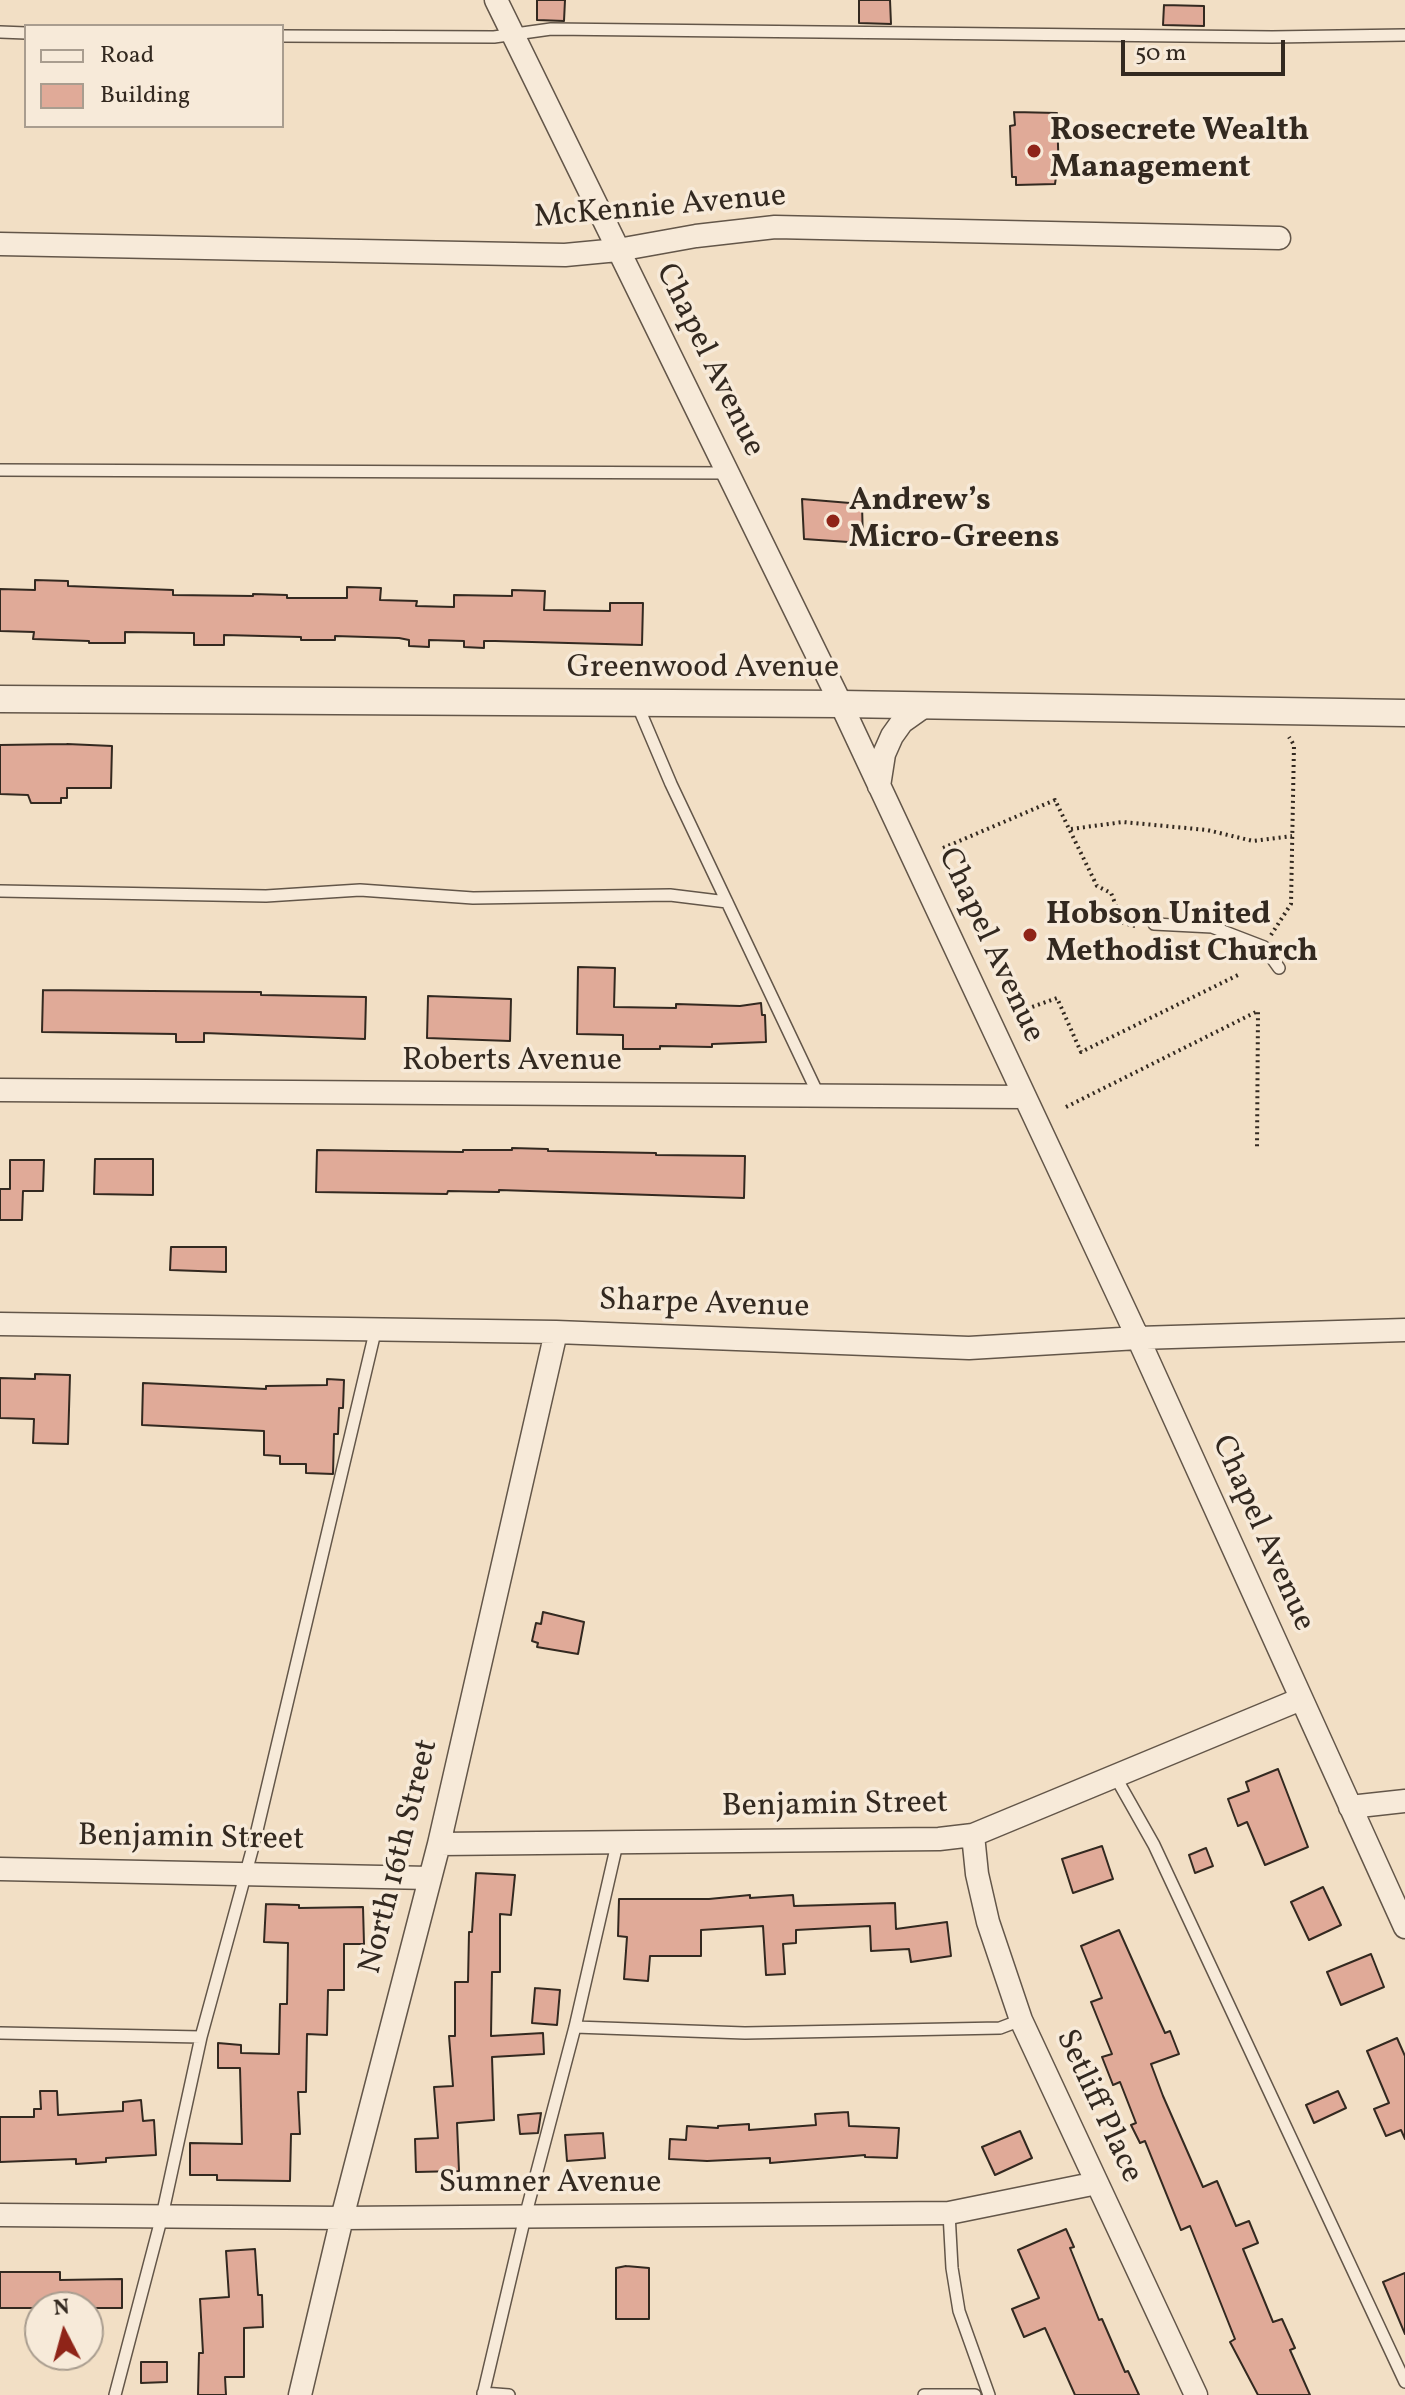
<!DOCTYPE html>
<html>
<head>
<meta charset="utf-8">
<style>
  body { margin:0 }
  #map { position:relative; width:1405px; height:2395px; overflow:hidden; background:#f2dfc5; font-family:Vollkorn,serif }
  canvas { display:block }
  .legend { position:absolute; left:24px; top:24px; width:260px; height:104px; box-sizing:border-box; background:#f7ead9; border:2px solid #a99d8f; margin:0; padding:10px 14px; list-style:none; font-size:24px; color:#332920 }
  .legend li { display:flex; align-items:center; gap:16px; height:40px }
  .legend b { width:40px; border:2px solid #a99d8f }
  .north { position:absolute; left:24px; top:2291px; width:80px; height:80px; box-sizing:border-box; background:#f7ead9; border:2px solid #a99d8f; border-radius:50%; rotate:354deg; font-size:22px; font-weight:700; line-height:32px; text-align:center; color:#332920 }
  .north::after { content:''; display:block; margin:auto; width:28px; height:36px; background:#8f2418; clip-path:polygon(50% 0,100% 100%,50% 72%,0 100%) }
  .scale { position:absolute; left:1121px; top:40px; width:164px; height:36px; box-sizing:border-box; border:4px solid #332920; border-top:0; padding-left:10px; font-size:24px; line-height:28px; white-space:nowrap; color:#332920; -webkit-text-stroke:6px #f7ead9; paint-order:stroke }
</style>
</head>
<body>
<div id="map">
<canvas width="1405" height="2395"></canvas>
<ul class="legend">
<li><b style="height:10px;background:#f7ead9"></b>Road</li>
<li><b style="height:22px;background:#e0aa98"></b>Building</li>
</ul>
<div class="north">N</div>
<div class="scale">50 m</div>
</div>
<script>
const ctx = document.querySelector('canvas').getContext('2d');
ctx.lineJoin = 'round';
function fill(path, color) {
  ctx.fillStyle = color;
  ctx.fill(path, 'evenodd');
}
function shape(rows) {
  const path = new Path2D();
  for (const r of rows) {
    path.moveTo(r[0], r[1]);
    for (let i = 2; i < r.length; i += 2) path.lineTo(r[i], r[i + 1]);
  }
  return path;
}
function strokePath(path, color, width, dash) {
  ctx.strokeStyle = color;
  ctx.lineWidth = width;
  ctx.lineCap = dash ? 'butt' : 'round';
  ctx.setLineDash(dash || []);
  ctx.stroke(path);
}
function write(font, color, halo, rows, align = 'center') {
  ctx.font = font + ' Vollkorn,serif';
  ctx.lineWidth = 7;
  ctx.setLineDash([]);
  ctx.textBaseline = 'middle';
  ctx.strokeStyle = halo;
  ctx.fillStyle = color;
  for (const [text, x, y, turn = 0] of rows) {
    ctx.save();
    ctx.translate(x, y);
    ctx.rotate((+turn || 0) * Math.PI / 180);
    ctx.textAlign = isNaN(turn) ? turn : align;
    if (halo) ctx.strokeText(text, 0, 0);
    ctx.fillText(text, 0, 0);
    ctx.restore();
  }
}
const building = shape([
  [537,0,565,0,564,21,537,20,537,0],
  [859,0,890,0,891,24,859,23,859,0],
  [1164,5,1204,6,1204,26,1163,25,1164,5],
  [1014,112,1057,113,1059,178,1056,177,1055,184,1016,185,1016,177,1012,177,1010,126,1015,125,1014,112],
  [802,499,862,504,863,543,804,539,802,499],
  [35,580,68,581,68,586,173,590,173,595,253,596,253,594,287,595,287,598,347,598,347,587,381,588,380,600,417,601,416,606,454,607,454,595,512,596,512,590,545,591,544,610,610,611,610,603,643,603,642,645,495,641,484,641,484,648,464,647,464,641,429,640,429,647,409,646,409,640,399,638,335,636,335,640,301,640,301,637,224,635,224,645,194,645,194,633,125,632,125,643,89,643,89,641,33,639,34,632,0,631,0,589,35,590,35,580],
  [67,744,112,746,111,788,67,788,67,798,61,798,61,803,31,803,28,795,0,794,0,745,67,744],
  [578,967,615,968,614,1007,676,1008,676,1004,740,1006,761,1003,762,1015,765,1015,766,1042,712,1044,712,1047,660,1046,660,1049,623,1049,623,1035,577,1034,578,967],
  [43,990,261,992,261,995,366,997,365,1039,204,1033,204,1042,176,1042,176,1034,42,1032,43,990],
  [428,996,511,999,510,1041,427,1038,428,996],
  [512,1148,548,1149,548,1151,656,1153,656,1155,745,1156,744,1198,499,1190,499,1192,448,1191,447,1194,316,1192,317,1150,463,1152,463,1150,512,1150,512,1148],
  [95,1159,153,1159,153,1195,94,1194,95,1159],
  [10,1160,44,1160,43,1191,23,1191,22,1220,0,1220,0,1189,10,1189,10,1160],
  [171,1247,226,1247,226,1272,170,1270,171,1247],
  [35,1374,70,1375,68,1444,33,1443,34,1419,0,1418,0,1378,35,1379,35,1374],
  [327,1379,344,1380,343,1408,339,1408,338,1434,334,1434,333,1474,306,1473,306,1464,280,1464,280,1456,264,1455,264,1431,142,1425,143,1383,266,1389,266,1386,327,1385,327,1379],
  [543,1612,584,1622,578,1654,537,1647,538,1643,532,1641,536,1623,541,1624,543,1612],
  [1278,1769,1308,1847,1265,1865,1247,1822,1238,1826,1228,1799,1249,1791,1246,1782,1278,1769],
  [1102,1846,1113,1879,1073,1893,1062,1859,1102,1846],
  [1206,1848,1213,1866,1195,1873,1189,1855,1206,1848],
  [476,1873,515,1875,511,1915,500,1914,500,1972,492,1972,491,2036,543,2033,544,2054,492,2057,494,2120,457,2123,459,2171,416,2172,415,2139,438,2138,434,2087,453,2086,449,2036,455,2036,455,1982,468,1982,469,1932,472,1932,476,1873],
  [1323,1887,1341,1925,1309,1940,1291,1902,1323,1887],
  [750,1895,750,1898,793,1895,794,1906,895,1903,896,1929,947,1922,951,1956,911,1962,909,1949,871,1951,870,1926,796,1930,796,1943,783,1944,785,1974,766,1975,763,1926,701,1930,701,1956,650,1956,648,1981,624,1979,627,1937,618,1936,619,1899,709,1899,750,1895],
  [266,1904,299,1905,299,1908,363,1907,364,1944,344,1944,344,1990,328,1990,327,2035,307,2034,306,2092,298,2092,300,2134,291,2134,290,2181,217,2180,217,2175,190,2175,190,2143,242,2144,240,2068,218,2068,218,2043,241,2045,241,2053,279,2054,280,2004,287,2004,288,1943,264,1942,266,1904],
  [1119,1930,1165,2033,1170,2031,1179,2054,1151,2064,1163,2096,1203,2187,1217,2181,1236,2226,1249,2221,1258,2243,1243,2249,1273,2322,1282,2319,1295,2348,1290,2350,1310,2395,1258,2395,1230,2342,1235,2339,1190,2226,1181,2230,1145,2141,1140,2143,1131,2125,1136,2123,1120,2082,1113,2085,1102,2057,1112,2054,1091,2002,1102,1998,1081,1946,1119,1930],
  [1371,1954,1384,1987,1341,2005,1327,1972,1371,1954],
  [535,1988,560,1990,557,2025,532,2023,535,1988],
  [1397,2038,1405,2056,1405,2139,1401,2130,1386,2136,1374,2109,1389,2103,1367,2051,1397,2038],
  [40,2091,57,2091,58,2115,123,2111,123,2102,141,2100,143,2121,154,2120,156,2155,106,2158,106,2162,76,2164,76,2159,0,2162,0,2117,34,2117,34,2109,41,2109,40,2091],
  [1338,2091,1346,2108,1314,2123,1306,2105,1338,2091],
  [848,2112,849,2126,899,2128,897,2158,865,2157,865,2155,770,2163,770,2158,707,2161,669,2159,670,2139,686,2140,687,2126,718,2128,718,2126,749,2124,749,2130,816,2125,815,2114,848,2112],
  [541,2113,538,2133,520,2134,518,2115,541,2113],
  [1020,2131,1032,2158,995,2175,982,2147,1020,2131],
  [603,2133,605,2158,567,2161,565,2135,603,2133],
  [1066,2229,1074,2247,1070,2248,1099,2320,1102,2319,1125,2372,1128,2371,1139,2395,1075,2395,1045,2328,1024,2337,1012,2309,1039,2298,1018,2250,1066,2229],
  [255,2249,258,2295,262,2295,263,2327,244,2328,244,2377,225,2377,226,2395,198,2395,199,2353,203,2353,200,2299,229,2297,226,2251,255,2249],
  [626,2266,649,2268,649,2319,616,2319,616,2268,626,2266],
  [0,2272,60,2272,60,2280,122,2279,122,2308,0,2308,0,2272],
  [1405,2273,1405,2334,1383,2282,1405,2273],
  [141,2362,167,2362,167,2382,141,2383,141,2362]
]);
fill(building, '#e0aa98');
strokePath(building, '#332920', 2);
const service = shape([
  [0,32,26,33],
  [282,36,494,37,551,29,1272,37,1405,35],
  [0,470,727,473],
  [637,704,671,784,819,1096],
  [0,891,266,896,360,890,473,898,670,895,727,902],
  [1154,924,1212,927,1264,947,1279,968],
  [1115,1776,1154,1845,1405,2382],
  [575,2027,745,2033,1000,2028,1021,2020],
  [0,2033,201,2037],
  [949,2213,952,2268,959,2311,989,2395],
  [483,2393,509,2395],
  [115,2395,162,2216,201,2037,254,1843,376,1328],
  [483,2395,525,2217,575,2027,617,1844],
  [924,2395,975,2395]
]);
const minor = shape([
  [496,0,841,704,1138,1338,1405,1927],
  [0,244,565,255,618,250,696,236,775,227,1279,238],
  [879,786,884,754,892,736,902,722,926,705],
  [0,1090,1024,1097],
  [0,1324,556,1332,969,1348,1138,1338,1405,1330],
  [1350,1807,1405,1801],
  [973,1835,977,1874,988,1922,1021,2020,1196,2395],
  [439,1844,939,1839,973,1835,1301,1699],
  [0,1869,429,1878],
  [0,2215,342,2218,949,2213,1097,2183],
  [300,2395,342,2218,439,1844,556,1332]
]);
const tertiary = shape([
  [0,699,841,704,1405,713]
]);
strokePath(service, '#635649', 14);
strokePath(minor, '#635649', 25);
strokePath(tertiary, '#635649', 29);
strokePath(shape([
  [1071,829,1123,822,1207,830,1253,841,1292,836],
  [943,848,1055,800,1097,886,1111,893,1123,923,1139,927],
  [1271,935,1291,904,1294,745,1289,737],
  [1021,1011,1057,998,1081,1052,1238,975],
  [1066,1107,1258,1011,1257,1149]
]), '#332920', 4, [2, 4]);
strokePath(service, '#f7ead9', 11);
strokePath(minor, '#f7ead9', 22);
strokePath(tertiary, '#f7ead9', 26);
for (const [x, y, r, color] of [
  [1034,151,8,"#8f2418"],
  [833,521,8,"#8f2418"],
  [1030,935,8,"#8f2418"]
]) {
  const dot = new Path2D();
  dot.arc(x, y, r, 0, 2 * Math.PI);
  ctx.fillStyle = color;
  ctx.fill(dot);
  strokePath(dot, '#f7ead9', 3);
}
write('bold 32px', '#332920', '#f7ead9', [
  ["Rosecrete Wealth",1050,133],
  ["Management",1050,170],
  ["Andrew’s",849,503],
  ["Micro-Greens",849,540],
  ["Hobson United",1046,917],
  ["Methodist Church",1046,954]
], 'left');
write('32px', '#332920', '#f7ead9', [
  ["McKennie Avenue",660,209,-5],
  ["Chapel Avenue",708,361,64],
  ["Greenwood Avenue",703,670],
  ["Chapel Avenue",989,946,65],
  ["Roberts Avenue",512,1063],
  ["Sharpe Avenue",704,1306,2],
  ["Chapel Avenue",1261,1534,66],
  ["Benjamin Street",835,1807,-1],
  ["Benjamin Street",191,1840,1],
  ["North 16th Street",401,1857,-76],
  ["Setliff Place",1097,2107,65],
  ["Sumner Avenue",550,2185]
]);
</script>
</body>
</html>
